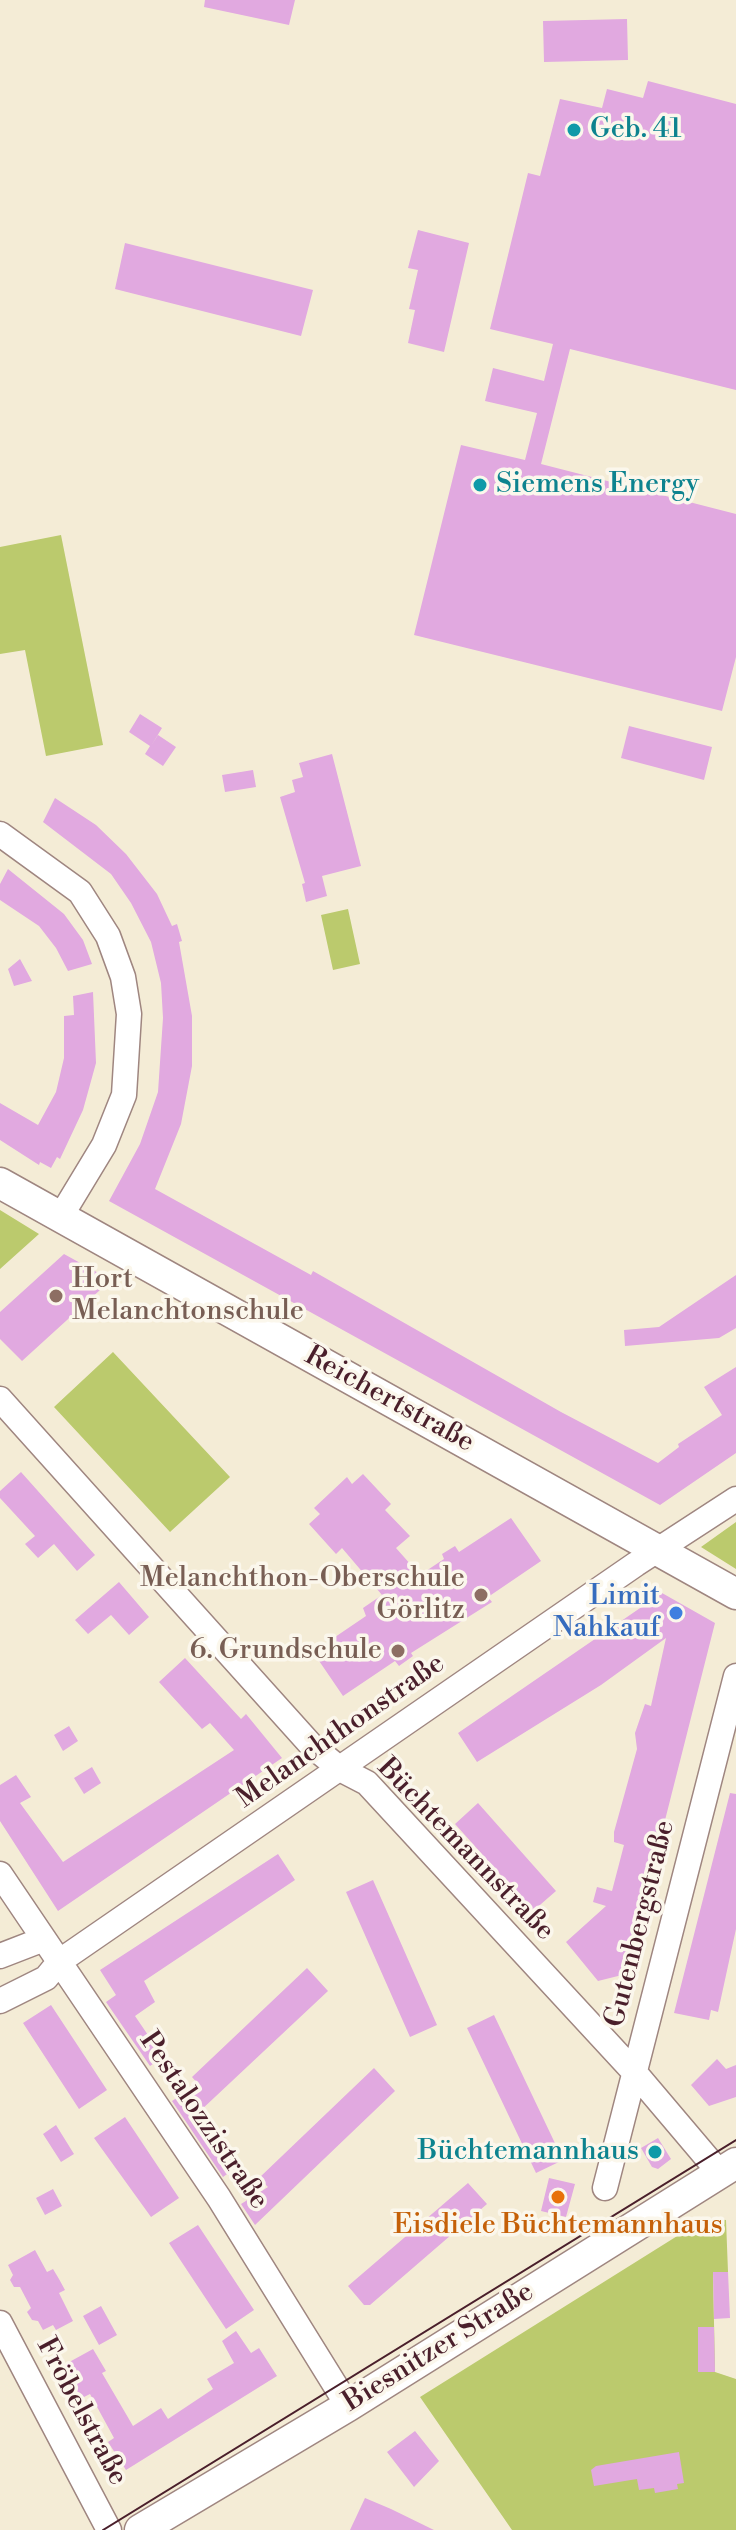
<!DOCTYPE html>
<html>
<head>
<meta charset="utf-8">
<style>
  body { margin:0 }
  canvas { display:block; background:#f4ecd6 }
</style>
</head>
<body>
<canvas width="736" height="2530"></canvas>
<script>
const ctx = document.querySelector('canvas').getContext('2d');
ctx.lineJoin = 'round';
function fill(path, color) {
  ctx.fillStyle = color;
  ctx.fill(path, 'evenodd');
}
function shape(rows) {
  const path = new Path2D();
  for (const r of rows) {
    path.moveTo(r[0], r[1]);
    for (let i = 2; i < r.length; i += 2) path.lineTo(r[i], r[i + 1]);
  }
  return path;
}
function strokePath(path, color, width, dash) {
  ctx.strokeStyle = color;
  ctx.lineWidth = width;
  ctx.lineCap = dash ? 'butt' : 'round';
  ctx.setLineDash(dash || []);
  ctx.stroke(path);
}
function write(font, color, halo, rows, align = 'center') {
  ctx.font = font + ' "Libre Bodoni",serif';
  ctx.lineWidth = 7;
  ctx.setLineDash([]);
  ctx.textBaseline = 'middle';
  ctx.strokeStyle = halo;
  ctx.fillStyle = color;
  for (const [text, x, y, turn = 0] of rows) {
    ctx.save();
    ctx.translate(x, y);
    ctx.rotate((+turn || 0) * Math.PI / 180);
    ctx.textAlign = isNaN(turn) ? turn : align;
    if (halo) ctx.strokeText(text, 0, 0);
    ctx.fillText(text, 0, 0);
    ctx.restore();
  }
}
fill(shape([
  [61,535,103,745,46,756,25,650,0,654,0,547],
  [348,909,360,964,333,970,321,915],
  [0,1210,39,1234,0,1269],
  [113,1352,230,1477,170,1532,54,1407],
  [736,1522,736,1569,701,1547],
  [706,2218,726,2220,728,2272,713,2273,715,2372,736,2379,736,2530,512,2530,420,2397]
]), '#bbca6d');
fill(shape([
  [205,0,295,0,289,25,204,7],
  [627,19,628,60,544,62,543,21],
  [648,81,736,104,736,390,570,349,541,464,736,514,736,657,722,711,414,635,461,445,525,460,537,413,485,401,493,368,544,381,553,344,490,329,528,173,540,176,560,99,602,108,607,89,643,98],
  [418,230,469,243,444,352,408,343,415,310,409,309,418,270,408,268],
  [125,243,313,290,301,336,115,289],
  [140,714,162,728,151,746,158,735,176,747,163,766,145,754,150,746,129,732],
  [629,726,712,747,704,780,621,758],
  [332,754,361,866,322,876,327,896,306,902,302,884,305,883,280,797,295,792,292,780,303,777,299,763],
  [253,770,256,787,225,792,222,775],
  [55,798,96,825,126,854,157,894,172,926,177,924,182,941,179,942,192,1016,192,1066,181,1124,155,1189,311,1275,313,1271,561,1412,658,1463,679,1447,678,1444,722,1415,704,1387,736,1367,736,1453,660,1505,109,1201,140,1144,158,1092,163,1018,161,983,151,942,131,903,111,874,43,822],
  [8,869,64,914,83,940,92,964,68,971,56,948,39,926,0,900,0,884],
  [20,959,32,981,14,986,8,969],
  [93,992,96,1063,83,1110,60,1159,57,1157,51,1168,40,1162,39,1165,0,1140,0,1103,38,1125,56,1092,64,1058,64,1016,74,1015,73,996],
  [64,1254,111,1280,22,1361,0,1339,0,1312],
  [736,1275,736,1328,719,1338,625,1346,624,1330,659,1327],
  [21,1472,95,1555,77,1571,54,1544,38,1558,25,1544,35,1536,0,1498,0,1491],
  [363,1474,391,1504,385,1510,410,1536,396,1548,420,1575,444,1559,442,1554,455,1546,459,1552,511,1518,541,1561,488,1597,492,1602,411,1653,413,1656,399,1666,395,1661,343,1696,313,1652,366,1616,363,1608,382,1595,342,1548,336,1554,309,1524,320,1514,314,1508,347,1477,352,1484],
  [119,1582,149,1617,129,1635,111,1615,88,1634,75,1620],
  [662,1593,715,1623,626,1974,598,1981,566,1942,606,1906,593,1902,597,1887,612,1891,624,1845,614,1842,614,1832,637,1749,635,1733,645,1704,651,1706,666,1638,601,1685,477,1762,458,1733],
  [185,1658,241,1719,246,1714,282,1758,58,1911,0,1821,0,1785,16,1775,31,1797,20,1803,63,1862,234,1750,210,1723,202,1729,159,1682],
  [69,1726,78,1741,63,1751,54,1735],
  [92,1767,101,1783,84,1794,74,1778],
  [730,1793,736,1794,736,1929,718,2012,711,2010,709,2020,674,2013],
  [478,1803,556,1891,533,1911,455,1824],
  [278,1854,295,1880,144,1981,155,2002,135,2016,163,2057,150,2066,106,2002,116,1995,100,1970],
  [373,1880,437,2025,410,2037,346,1892],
  [307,1968,328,1991,199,2112,237,2167,223,2177,172,2101,198,2084,192,2077],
  [51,2005,107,2090,79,2109,23,2023],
  [494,2015,563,2160,536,2173,467,2028],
  [717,2059,726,2069,736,2065,736,2097,709,2106,691,2085],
  [374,2068,395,2091,255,2225,241,2204,268,2187,259,2178],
  [125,2117,179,2198,151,2217,94,2138],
  [56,2125,74,2154,61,2162,43,2134],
  [658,2138,671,2159,658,2169,652,2167,641,2148],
  [549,2178,575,2184,566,2217,541,2211],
  [468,2183,487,2204,370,2305,364,2305,348,2286],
  [53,2189,62,2206,45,2215,36,2198],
  [198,2225,254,2310,226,2329,169,2243],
  [35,2250,47,2272,53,2269,59,2279,65,2290,59,2293,73,2321,56,2330,53,2325,43,2330,38,2321,32,2320,27,2312,31,2308,20,2287,14,2287,10,2280,13,2275,8,2265],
  [713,2272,728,2272,730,2318,714,2319],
  [101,2306,117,2335,99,2345,83,2316],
  [698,2327,714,2327,715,2372,698,2372],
  [236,2331,251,2353,259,2348,277,2376,126,2470,108,2442,114,2438,90,2394,80,2399,74,2388,67,2385,68,2377,62,2366,93,2349,106,2371,102,2373,133,2426,161,2408,168,2419,213,2389,207,2379,234,2363,222,2341],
  [415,2431,439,2461,414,2487,387,2452],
  [679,2452,684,2483,677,2484,678,2489,655,2493,654,2488,639,2490,637,2479,594,2486,591,2470,596,2466],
  [365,2498,391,2509,434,2530,350,2530]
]), '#e1a9e0');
const minor = shape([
  [0,834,80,892,108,936,123,977,129,1014,124,1095,104,1145,61,1216],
  [0,1399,311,1745,340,1769,367,1783,636,2074,719,2172],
  [0,1874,219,2198,348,2406],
  [0,1956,44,1939],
  [0,2001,46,1978,60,1961,636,1564,736,1499],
  [605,2188,736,1676],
  [0,2323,109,2530]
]);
const major = shape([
  [0,1183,736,1594],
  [140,2530,348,2406,736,2163]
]);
strokePath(minor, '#9f8680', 27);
strokePath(major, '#9f8680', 33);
strokePath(minor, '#fff', 24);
strokePath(major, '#fff', 30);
strokePath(shape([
  [103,2530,736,2140]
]), '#4a1f2b', 2);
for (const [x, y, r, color] of [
  [574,130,8,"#0f9aa8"],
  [480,485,8,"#0f9aa8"],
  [56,1296,8,"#8d6e63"],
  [481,1595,8,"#8d6e63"],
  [676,1613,8,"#3f7fe0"],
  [398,1651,8,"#8d6e63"],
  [655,2152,8,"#0f9aa8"],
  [558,2197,8,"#e8710a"]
]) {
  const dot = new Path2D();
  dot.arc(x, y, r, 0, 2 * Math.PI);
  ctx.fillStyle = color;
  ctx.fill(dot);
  strokePath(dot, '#fbf7ec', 3);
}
write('28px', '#0d838f', '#fbf7ec', [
  ["Geb. 41",590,130],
  ["Siemens Energy",496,485],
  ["Büchtemannhaus",639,2152,"right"]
], 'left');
write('28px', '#785e54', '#fbf7ec', [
  ["Hort",72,1280,"left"],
  ["Melanchtonschule",72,1312,"left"],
  ["Melanchthon-Oberschule",465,1579],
  ["Görlitz",465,1611],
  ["6. Grundschule",382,1651]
], 'right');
write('28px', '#4a1f2b', '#fbf7ec', [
  ["Reichertstraße",389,1400,29],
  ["Melanchthonstraße",341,1732,-35],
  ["Büchtemannstraße",465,1850,46],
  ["Gutenbergstraße",641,1924,-76],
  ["Pestalozzistraße",203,2121,56],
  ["Biesnitzer Straße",439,2348,-32],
  ["Fröbelstraße",81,2412,62]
]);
write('28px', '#366cbe', '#fbf7ec', [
  ["Limit",660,1597],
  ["Nahkauf",660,1629]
], 'right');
write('28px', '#c56008', '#fbf7ec', [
  ["Eisdiele Büchtemannhaus",558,2226]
]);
</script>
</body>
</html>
